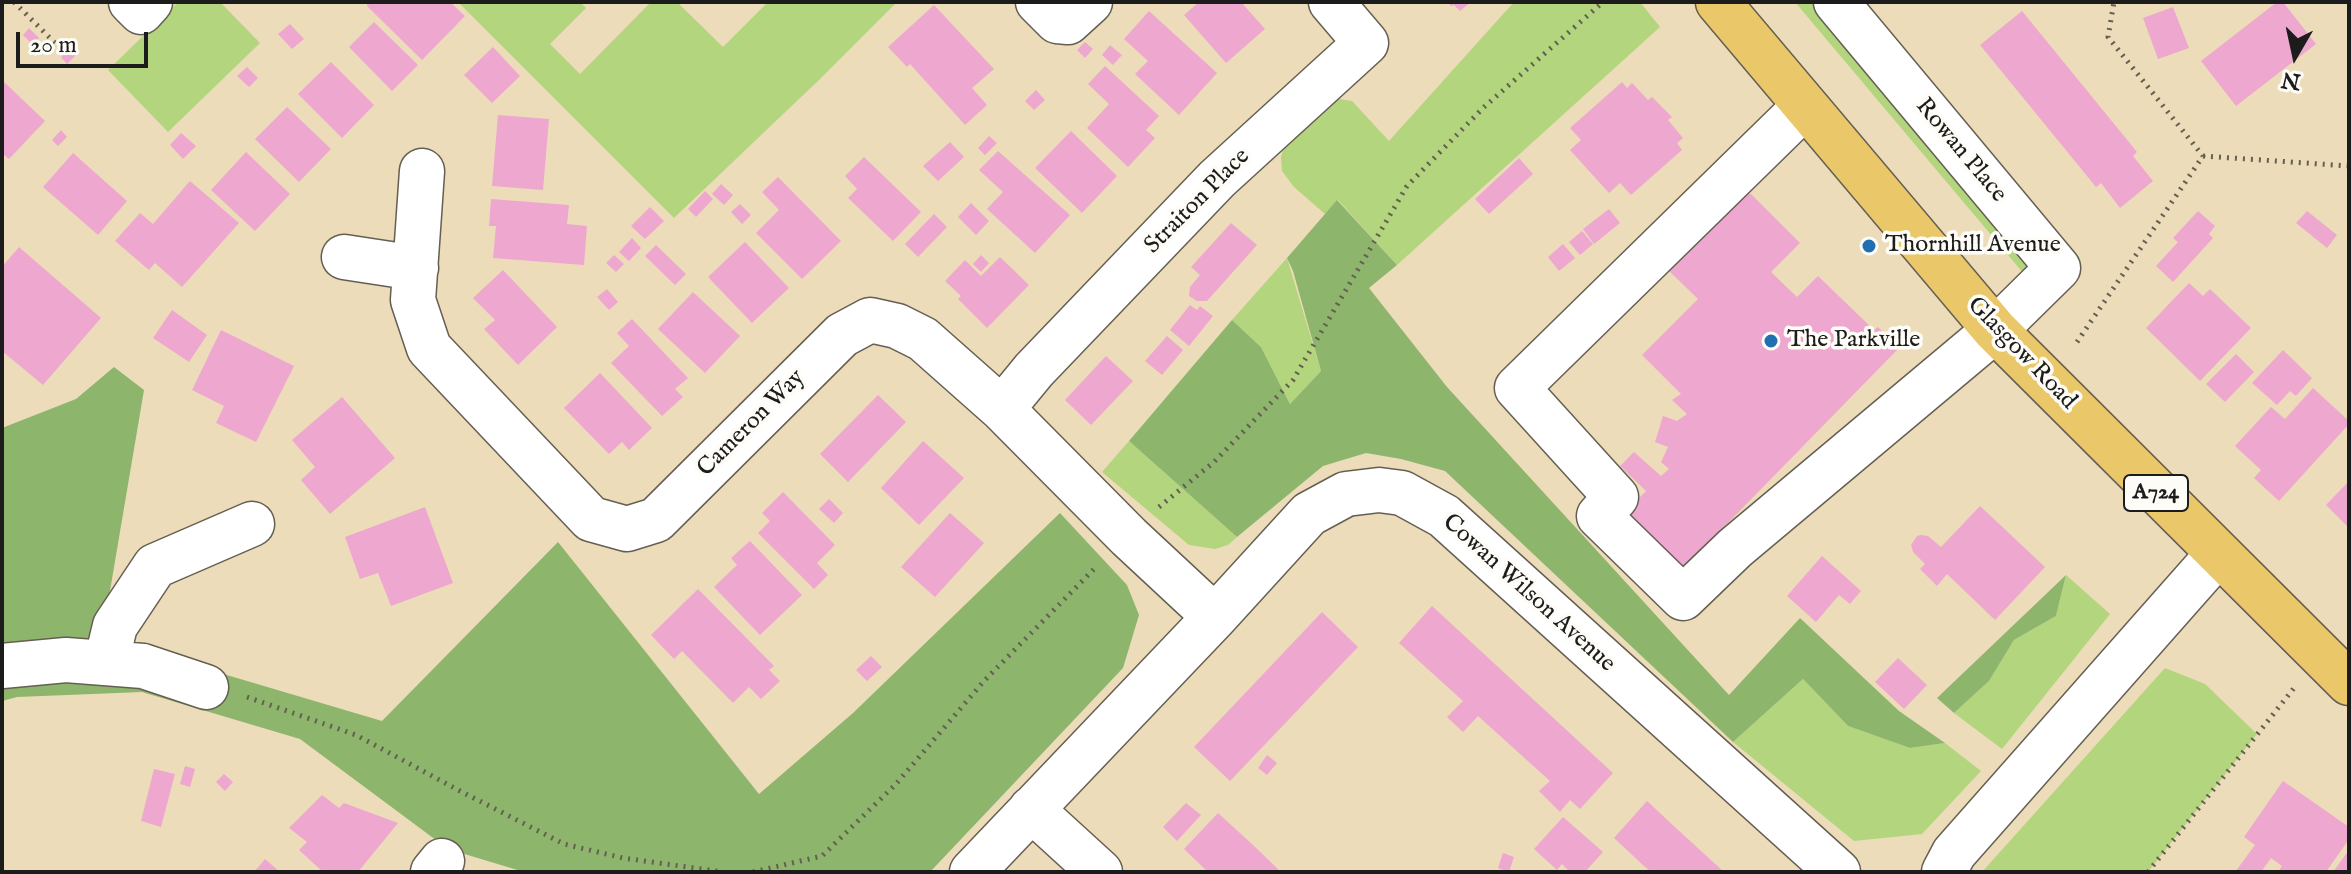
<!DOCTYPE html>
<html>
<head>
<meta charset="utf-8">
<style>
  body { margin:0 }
  #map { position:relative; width:2351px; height:874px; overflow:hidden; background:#eddcba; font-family:"IM FELL English",serif }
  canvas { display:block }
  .frame { position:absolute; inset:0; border:4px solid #1c1c1c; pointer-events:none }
  .north { position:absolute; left:2255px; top:16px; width:80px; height:80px; -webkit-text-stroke:6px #fdfcf7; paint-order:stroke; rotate:189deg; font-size:22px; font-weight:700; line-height:32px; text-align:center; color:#1c1c1c }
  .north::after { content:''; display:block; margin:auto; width:28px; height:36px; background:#1c1c1c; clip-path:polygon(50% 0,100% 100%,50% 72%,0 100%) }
  .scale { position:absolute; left:16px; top:32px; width:132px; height:36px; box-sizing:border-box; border:4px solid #1c1c1c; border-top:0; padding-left:10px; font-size:24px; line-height:28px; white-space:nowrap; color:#1c1c1c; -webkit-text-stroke:6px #fdfcf7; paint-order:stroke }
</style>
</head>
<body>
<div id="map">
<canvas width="2351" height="874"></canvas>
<div class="frame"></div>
<div class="north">N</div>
<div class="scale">20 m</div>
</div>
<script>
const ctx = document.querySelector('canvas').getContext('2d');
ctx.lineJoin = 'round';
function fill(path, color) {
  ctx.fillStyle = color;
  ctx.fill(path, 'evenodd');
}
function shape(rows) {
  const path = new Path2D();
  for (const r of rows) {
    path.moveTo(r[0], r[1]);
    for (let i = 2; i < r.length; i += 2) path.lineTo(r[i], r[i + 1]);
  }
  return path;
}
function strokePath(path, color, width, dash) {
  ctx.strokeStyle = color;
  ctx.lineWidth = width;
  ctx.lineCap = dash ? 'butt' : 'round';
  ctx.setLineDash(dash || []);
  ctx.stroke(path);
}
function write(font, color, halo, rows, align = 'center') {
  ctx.font = font + ' "IM FELL English",serif';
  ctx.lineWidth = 7;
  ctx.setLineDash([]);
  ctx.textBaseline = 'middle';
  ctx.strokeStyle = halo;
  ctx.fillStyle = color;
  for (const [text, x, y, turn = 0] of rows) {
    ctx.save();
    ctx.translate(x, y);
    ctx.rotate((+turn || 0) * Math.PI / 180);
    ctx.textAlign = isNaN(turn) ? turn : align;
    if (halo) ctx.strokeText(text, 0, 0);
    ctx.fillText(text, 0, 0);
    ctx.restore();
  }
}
fill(shape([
  [178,2,220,2,260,43,168,132,108,70],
  [458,2,580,2,586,8,550,44,580,74,651,2,677,2,723,47,768,2,897,2,820,79,674,218],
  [1514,2,1640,2,1660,27,1397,265,1338,200,1325,214,1294,187,1282,171,1281,158,1284,144,1334,98,1352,101,1389,141],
  [1795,2,1814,2,2024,252,2028,270,2024,274],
  [1287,258,1321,371,1290,404,1261,347,1232,320],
  [1129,441,1237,537,1228,545,1215,549,1189,545,1102,472],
  [2066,575,2110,614,2002,749,1954,713,1989,681,2014,640,2056,616],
  [2165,668,2205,684,2257,734,2148,872,1982,872],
  [1803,679,1848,726,1910,748,1945,743,1981,771,1922,834,1854,841,1733,742]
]), '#b2d57d');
fill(shape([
  [1337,200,1397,265,1369,288,1447,387,1729,695,1800,618,1899,711,1945,743,1910,748,1848,726,1803,679,1733,742,1445,471,1401,459,1366,453,1323,466,1237,537,1129,441,1232,320,1261,347,1290,404,1321,371,1293,271,1287,258],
  [114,367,144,390,102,638,382,721,558,542,759,794,853,713,1060,513,1127,585,1139,615,1123,668,930,872,524,872,448,849,300,739,142,692,17,697,2,701,2,428,76,399],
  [2066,575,2056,616,2014,640,1989,681,1954,713,1937,698]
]), '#8db66c');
fill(shape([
  [367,2,450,2,465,16,422,60,367,6],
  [1199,2,1241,2,1265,29,1226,63,1184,15],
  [1448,2,1471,2,1460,11,1454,5,1451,6],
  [2277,2,2283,2,2316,44,2236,106,2201,61],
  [934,5,994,69,972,88,987,105,965,125,910,64,907,67,888,47],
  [2173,7,2189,48,2158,59,2143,18],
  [1149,11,1217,73,1179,115,1135,74,1148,61,1124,39],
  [2022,11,2137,152,2133,156,2153,181,2120,208,2101,183,2096,187,1980,45],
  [374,22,418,65,392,91,349,47],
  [290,24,304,39,292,49,278,34],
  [29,28,39,38,32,44,23,35],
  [1085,42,1093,49,1085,58,1077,50],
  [1110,45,1122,55,1113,65,1102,55],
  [493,47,520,76,492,103,464,75],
  [71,48,77,54,67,64,61,57],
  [331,62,374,105,342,138,298,94],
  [1105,66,1159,116,1146,130,1155,138,1128,167,1087,128,1109,104,1088,84],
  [247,67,258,78,249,87,237,76],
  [2,80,45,121,9,159,2,153],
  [1622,82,1627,88,1632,83,1648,100,1652,97,1672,117,1668,120,1683,138,1677,143,1682,150,1631,195,1620,183,1609,193,1570,150,1581,140,1570,128],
  [1036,90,1045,100,1034,110,1025,101],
  [287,107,331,149,299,182,255,139],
  [498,115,549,119,543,190,492,186],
  [61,130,67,137,58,146,52,140],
  [1071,131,1117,176,1082,213,1035,168],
  [181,133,196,146,183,159,170,145],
  [989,136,997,143,985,155,978,148],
  [950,142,964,157,938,181,923,166],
  [998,151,1070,215,1035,253,987,209,1003,192,979,170],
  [246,152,290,194,255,231,211,190],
  [73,153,127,201,98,235,43,187],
  [864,157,921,212,893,241,848,198,857,189,845,176],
  [1519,158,1533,174,1489,214,1475,199],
  [778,177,841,241,802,279,756,233,779,210,762,192],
  [190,181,239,223,182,287,155,263,149,270,115,241,140,213,153,224],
  [721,184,733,195,724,205,712,194],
  [705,191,713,199,696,217,688,209],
  [1740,193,1751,194,1800,243,1771,272,1797,297,1818,276,1874,330,1878,327,1899,348,1678,574,1620,517,1646,491,1620,466,1634,452,1661,476,1669,469,1661,462,1668,447,1655,442,1663,416,1677,421,1687,414,1672,400,1681,394,1642,355,1698,299,1666,268],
  [491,199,569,205,567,224,587,226,584,265,493,258,496,226,489,226],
  [971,203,989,221,976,235,958,217],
  [740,204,751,215,742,224,731,212],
  [650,207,664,221,645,239,631,226],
  [1609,209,1620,223,1594,244,1583,229],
  [2198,211,2215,226,2209,234,2213,238,2173,282,2156,266,2178,242,2173,238],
  [2307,211,2337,235,2327,248,2296,223],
  [934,214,947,227,918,257,905,244],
  [1231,223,1257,245,1207,301,1197,301,1189,296,1190,287,1200,275,1191,267],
  [1582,231,1593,244,1580,255,1569,242],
  [632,238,641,248,629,261,619,252],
  [745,242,789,288,752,323,708,277],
  [1563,244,1575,258,1559,271,1548,257],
  [656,245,686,274,675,285,645,256],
  [19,247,101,318,43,385,2,351,2,267],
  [614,255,624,264,616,272,606,263],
  [981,255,989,263,981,272,973,264],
  [1000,257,1029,285,987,328,958,299,961,296,945,281,965,260,981,276],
  [503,270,557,327,518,365,484,329,495,320,473,298],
  [2189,283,2203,296,2210,289,2251,328,2200,381,2146,328],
  [607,289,618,302,609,310,597,297],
  [693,292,740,336,705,373,658,329],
  [1190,305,1197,310,1200,306,1213,316,1189,346,1170,330],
  [172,310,207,335,189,362,153,338],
  [632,319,688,378,675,389,683,397,662,416,611,363,629,346,617,333],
  [221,330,294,366,256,442,216,423,224,406,192,390],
  [1167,336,1183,350,1162,375,1145,361],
  [2283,350,2312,378,2296,396,2290,391,2277,405,2252,383],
  [2236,354,2254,372,2225,402,2206,384],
  [1106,356,1133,381,1091,425,1065,400],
  [600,373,652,428,629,450,622,442,609,454,564,408],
  [2313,388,2349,421,2349,424,2279,501,2254,478,2261,470,2235,446,2271,407,2285,419],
  [878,395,906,422,848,482,820,454],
  [342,397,395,458,330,514,301,480,315,467,292,440],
  [923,441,964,478,919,525,881,488],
  [2349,481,2349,525,2348,527,2326,505],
  [783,492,835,545,817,563,828,575,814,589,758,533,770,521,762,513],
  [829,499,843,513,834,523,819,509],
  [1980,506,2045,567,1995,620,1947,574,1937,586,1920,569,1925,564,1913,552,1911,545,1917,536,1921,535,1928,536,1941,547],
  [425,507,453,583,391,606,378,573,360,579,345,537],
  [950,513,984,543,935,597,901,567],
  [750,541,802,595,760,635,714,587,737,565,731,558],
  [1822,556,1861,591,1850,604,1839,595,1816,622,1787,596],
  [698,589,774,666,769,670,780,681,761,699,749,687,733,703,682,651,674,659,651,635],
  [1432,606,1613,773,1580,809,1570,800,1560,812,1539,791,1550,781,1478,716,1463,732,1447,717,1463,701,1399,643],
  [1322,612,1358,647,1230,781,1194,747],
  [871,656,882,667,867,681,856,670],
  [1898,658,1927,685,1904,709,1875,682],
  [1267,755,1277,763,1267,775,1258,768],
  [185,766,195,769,190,787,180,784],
  [154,769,175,774,161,827,141,821],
  [224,774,233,782,225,791,216,782],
  [2283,781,2349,827,2349,839,2326,872,2278,872,2282,866,2271,858,2261,872,2235,872,2255,845,2244,837],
  [322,795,339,808,344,803,398,823,358,872,323,872,299,850,307,842,289,828],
  [1647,801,1677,829,1724,872,1651,872,1644,866,1614,838],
  [1186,803,1201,815,1177,841,1163,827],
  [1218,813,1253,845,1281,872,1208,872,1184,849],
  [1563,817,1603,852,1585,872,1570,872,1562,864,1557,870,1534,849],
  [2349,850,2349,872,2333,872],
  [1503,853,1514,857,1509,872,1498,868],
  [265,859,280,872,254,872]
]), '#eea7ce');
const minor = shape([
  [131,2,141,12,150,2],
  [1038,2,1057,21,1068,22,1090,2],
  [1805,106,1517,388,1616,497,1599,516,1683,598,1735,548,1995,330,2058,268,1836,2],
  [422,171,413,300,429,348,591,519,627,529,656,520,842,335,870,320,897,326,923,339,1002,409,1129,537,1215,617],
  [344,257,416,268],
  [1002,409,1034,370,1217,179,1366,43,1331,2],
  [106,663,115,626,155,566,252,524],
  [2,666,66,660,143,666,206,687],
  [1031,809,1100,872],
  [433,872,442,861],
  [972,872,1215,617,1309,514,1346,494,1379,490,1402,493,1444,516,1838,872],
  [1944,872,1954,853,2218,554]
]);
const major = shape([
  [1718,2,1995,330,2349,683]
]);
strokePath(minor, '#655f53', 47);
strokePath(major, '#655f53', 47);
strokePath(shape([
  [14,2,56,44],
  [2203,156,2349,166],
  [2077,342,2203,156,2108,37,2114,2],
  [1159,507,1214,462,1293,380,1407,186,1483,108,1603,2],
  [247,697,356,735,460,791,564,844,623,858,723,872],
  [753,872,822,856,896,784,984,681,1097,566],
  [2148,872,2294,688]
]), '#655f53', 5, [2, 6]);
strokePath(minor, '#fff', 44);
strokePath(major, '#eac769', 44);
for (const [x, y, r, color] of [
  [1869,246,8,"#1f6fb2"],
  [1771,341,8,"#1f6fb2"]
]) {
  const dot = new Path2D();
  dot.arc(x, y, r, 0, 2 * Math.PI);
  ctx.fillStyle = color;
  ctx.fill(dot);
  strokePath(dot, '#fdfcf7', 3);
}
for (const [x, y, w] of [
  [2156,493,64]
]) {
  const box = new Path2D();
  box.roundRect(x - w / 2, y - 18, w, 36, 6);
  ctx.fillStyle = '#fdfcf7';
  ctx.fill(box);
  strokePath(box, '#1c1c1c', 2);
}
write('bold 22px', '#1c1c1c', null, [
  ["A724",2156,493]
]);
write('24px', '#1c1c1c', '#fdfcf7', [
  ["Rowan Place",1960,151,50],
  ["Straiton Place",1198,202,-45],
  ["Glasgow Road",2021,354,46],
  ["Cameron Way",752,424,-45],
  ["Cowan Wilson Avenue",1528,594,42]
]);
write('24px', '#1c1c1c', '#fdfcf7', [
  ["Thornhill Avenue",1885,246],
  ["The Parkville",1787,341]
], 'left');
</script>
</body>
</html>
